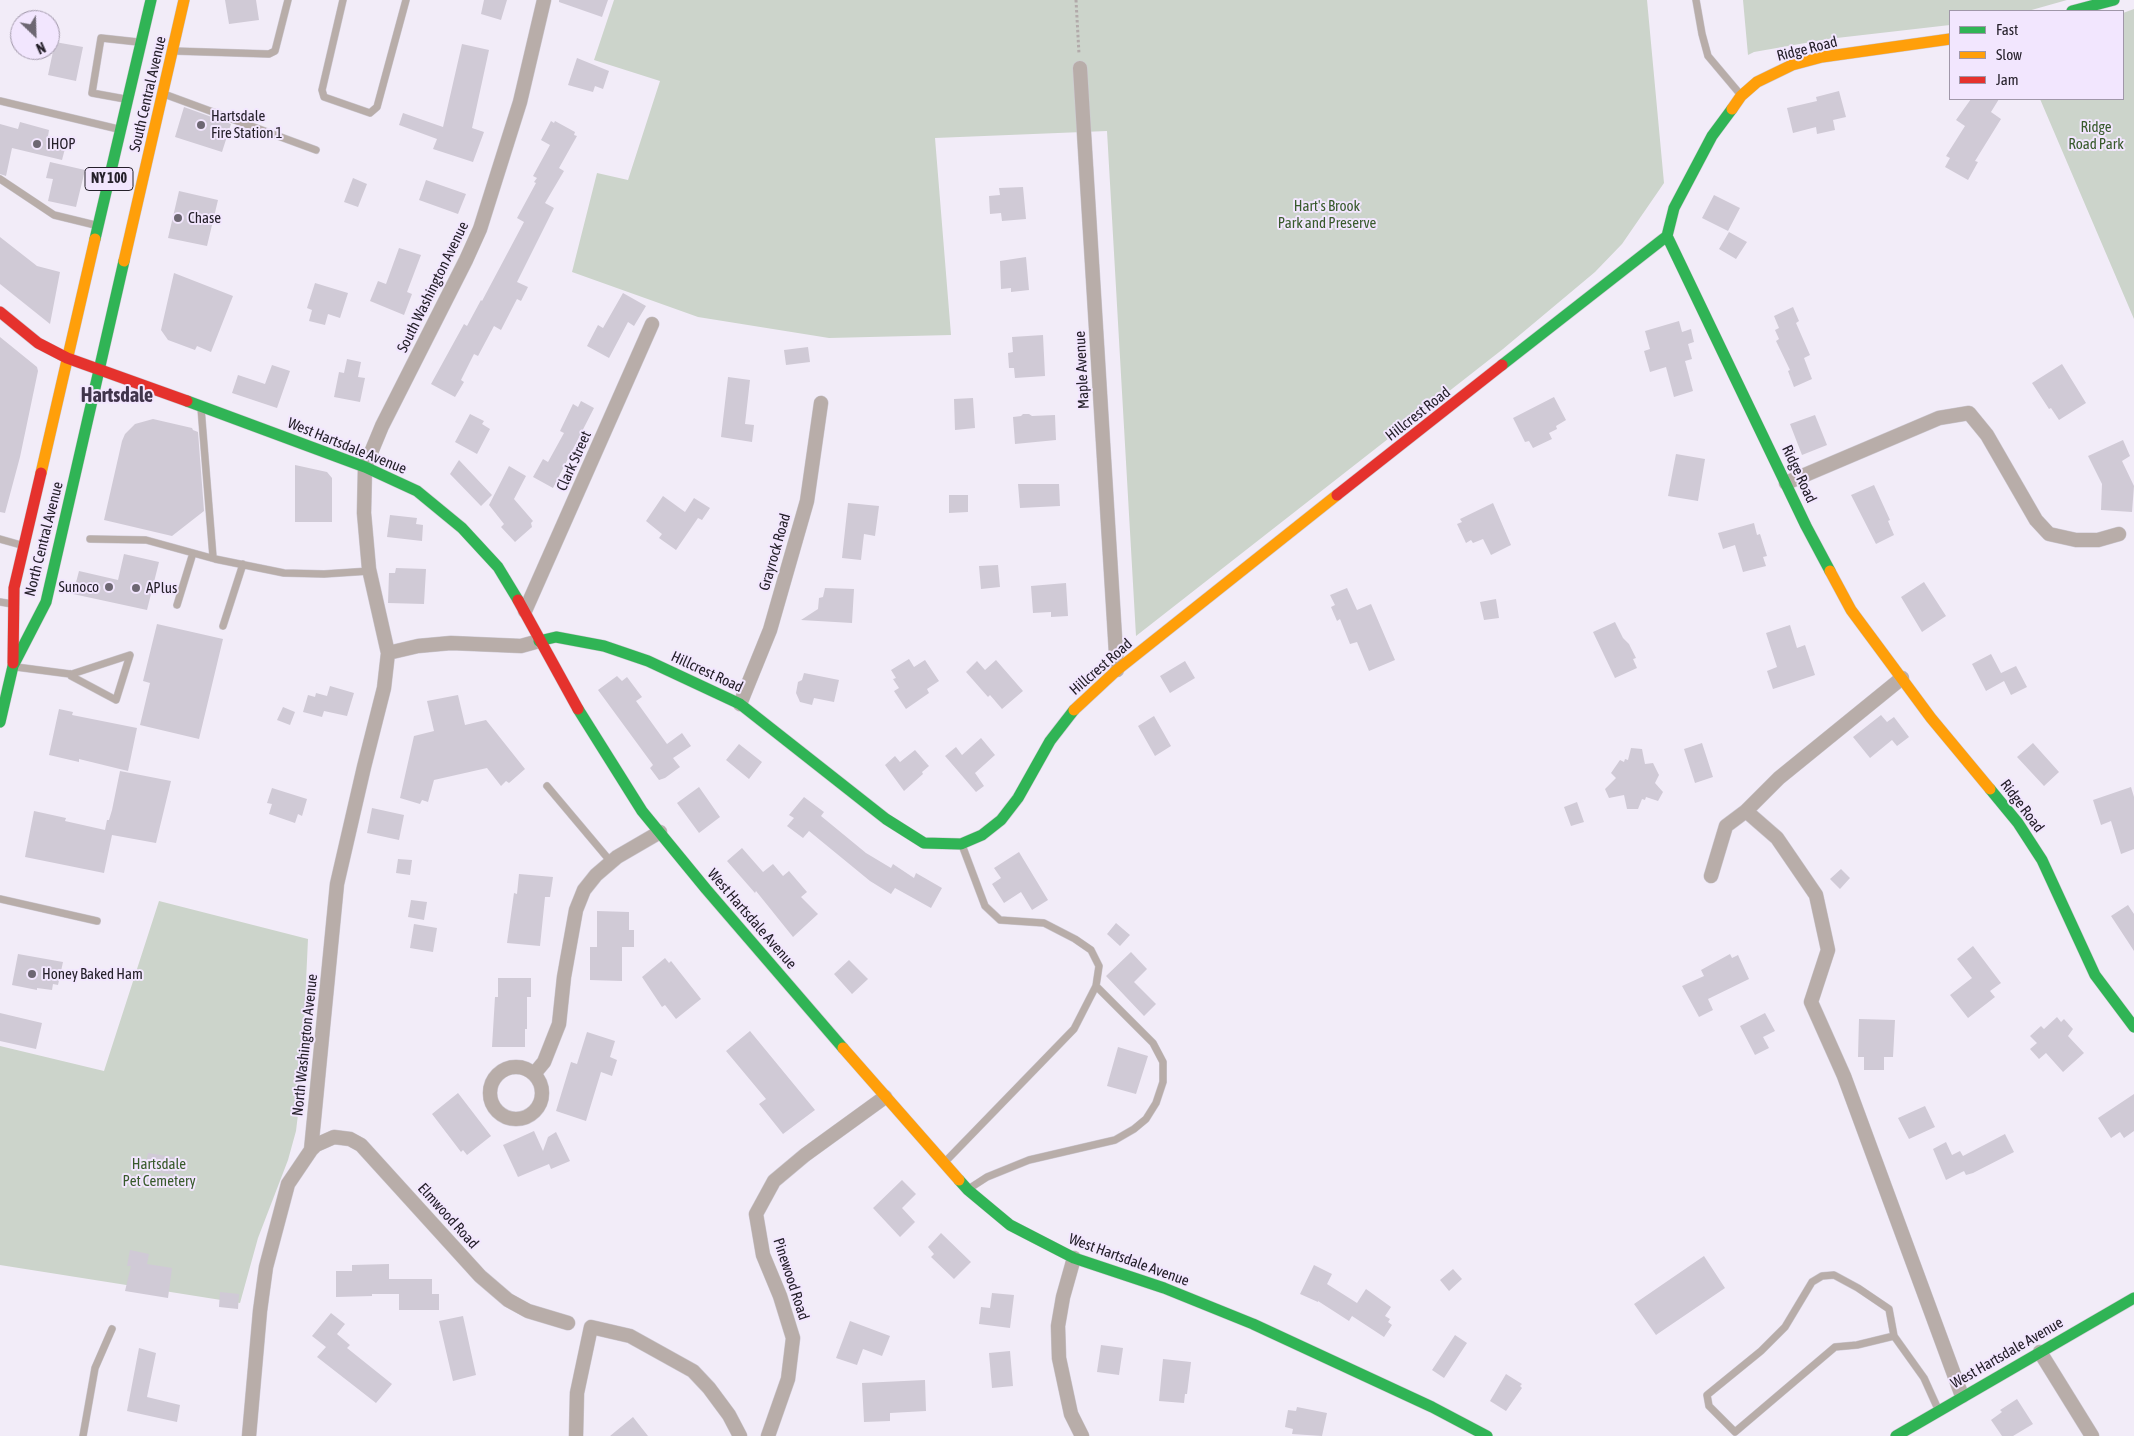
<!DOCTYPE html>
<html>
<head>
<meta charset="utf-8">
<style>
  body { margin:0 }
  #map { position:relative; width:2134px; height:1436px; overflow:hidden; background:#f2ecf8; font-family:"Asap Condensed",sans-serif }
  canvas { display:block }
  .legend { position:absolute; left:1949px; top:10px; width:175px; height:90px; box-sizing:border-box; background:#f2e6fe; border:1px solid #a097a9; margin:0; padding:6px 9px; list-style:none; font-size:15px; color:#25202a }
  .legend li { display:flex; align-items:center; gap:10px; height:25px }
  .legend b { width:25px; border:1px solid #a097a9 }
  .north { position:absolute; left:10px; top:10px; width:50px; height:50px; box-sizing:border-box; background:#f2e6fe; border:1px solid #a097a9; border-radius:50%; rotate:156deg; font-size:14px; font-weight:700; line-height:20px; text-align:center; color:#25202a }
  .north::after { content:''; display:block; margin:auto; width:18px; height:22px; background:#6d6772; clip-path:polygon(50% 0,100% 100%,50% 72%,0 100%) }
</style>
</head>
<body>
<div id="map">
<canvas width="2134" height="1436"></canvas>
<ul class="legend">
<li><b style="height:6px;background:#30b455"></b>Fast</li>
<li><b style="height:6px;background:#ff9f0a"></b>Slow</li>
<li><b style="height:6px;background:#e5322d"></b>Jam</li>
</ul>
<div class="north">N</div>
</div>
<script>
const ctx = document.querySelector('canvas').getContext('2d');
ctx.lineJoin = 'round';
function fill(path, color) {
  ctx.fillStyle = color;
  ctx.fill(path, 'evenodd');
}
function shape(rows) {
  const path = new Path2D();
  for (const r of rows) {
    if (r.length === 3) {
      path.moveTo(r[0] + r[2], r[1]);
      path.arc(r[0], r[1], r[2], 0, 2 * Math.PI);
      continue;
    }
    path.moveTo(r[0], r[1]);
    for (let i = 2; i < r.length; i += 2) path.lineTo(r[i], r[i + 1]);
  }
  return path;
}
function strokePath(path, color, width, dash) {
  ctx.strokeStyle = color;
  ctx.lineWidth = width;
  ctx.lineCap = dash ? 'butt' : 'round';
  ctx.setLineDash(dash || []);
  ctx.stroke(path);
}
function write(font, color, halo, rows, align = 'center') {
  ctx.font = font + ' "Asap Condensed",sans-serif';
  ctx.lineWidth = 4;
  ctx.setLineDash([]);
  ctx.textBaseline = 'middle';
  ctx.strokeStyle = halo;
  ctx.fillStyle = color;
  for (const [text, x, y, turn = 0] of rows) {
    ctx.save();
    ctx.translate(x, y);
    ctx.rotate((+turn || 0) * Math.PI / 180);
    ctx.textAlign = isNaN(turn) ? turn : align;
    if (halo) ctx.strokeText(text, 0, 0);
    ctx.fillText(text, 0, 0);
    ctx.restore();
  }
}
fill(shape([
  [614,0,1647,0,1664,183,1622,244,1595,272,1503,349,1136,636,1107,131,935,138,951,335,829,338,698,317,572,272,597,173,628,180,660,81,594,60],
  [1743,0,2067,0,2028,11,1950,11,1950,25,1828,39,1754,52,1748,55],
  [2134,9,2134,319,2040,99,2123,99,2123,13],
  [159,901,308,939,301,1089,296,1131,288,1160,258,1238,240,1303,0,1265,0,1046,104,1071]
]), '#ccd4cb');
fill(shape([
  [225,0,256,0,259,20,229,24],
  [484,0,507,0,501,20,481,14],
  [559,0,608,0,602,17,559,2],
  [55,42,83,47,76,81,48,75],
  [462,44,489,50,472,128,484,132,473,162,433,149,437,139,399,125,403,113,443,127],
  [577,58,609,71,603,89,595,86,593,92,568,85],
  [1839,91,1846,117,1833,120,1835,130,1817,134,1816,127,1793,133,1787,108,1817,101,1816,97],
  [1971,99,1999,99,1991,112,2001,119,1975,161,1978,162,1968,180,1945,167,1950,158,1946,156,1965,126,1956,120],
  [184,107,231,124,222,152,175,137],
  [551,121,554,123,555,121,575,132,574,135,577,136,559,168,564,171,545,203,554,208,517,282,528,287,521,301,517,299,501,330,494,326,478,356,474,354,461,380,464,382,455,397,431,384,464,324,467,326,481,300,482,301,524,222,517,218,536,183,534,182,537,178,533,176,550,145,541,140],
  [20,122,49,130,48,136,67,141,62,160,12,148,6,176,0,174,0,124,18,129],
  [50,162,85,170,76,207,48,201,53,179,46,178],
  [353,178,367,184,358,207,344,202],
  [426,180,466,194,458,214,419,200],
  [1023,187,1026,219,1002,221,1001,213,990,214,989,196,1000,195,999,188],
  [179,191,218,200,207,246,168,238],
  [1714,195,1740,208,1728,231,1702,218],
  [1729,232,1747,242,1736,259,1719,249],
  [0,237,37,266,60,272,50,324,0,284],
  [399,248,421,255,407,292,412,294,404,315,370,301,378,281,386,284],
  [1026,257,1029,290,1011,292,1011,288,1001,289,1000,261],
  [174,273,233,296,211,352,197,346,195,350,168,340,161,330],
  [315,283,348,293,340,318,328,314,325,325,309,321,312,310,307,308],
  [623,293,646,306,634,326,628,322,609,358,587,346,598,325,603,328],
  [1793,307,1799,321,1796,323,1810,355,1804,358,1812,379,1794,387,1788,371,1790,370,1776,341,1779,339,1775,330,1779,328,1774,316],
  [1679,321,1682,332,1691,329,1694,342,1688,344,1692,359,1685,361,1693,391,1674,397,1666,367,1650,372,1644,351,1650,349,1645,331],
  [1043,335,1045,376,1015,378,1014,368,1009,368,1008,353,1013,352,1012,337],
  [0,337,37,367,38,371,20,457,5,513,0,512],
  [808,347,810,362,786,365,784,350],
  [347,359,361,362,358,377,365,378,360,402,334,397,339,372,344,373],
  [2062,364,2086,403,2059,420,2051,408,2049,409,2032,383],
  [272,365,290,371,277,408,232,393,238,375,265,384],
  [728,377,750,380,745,424,754,425,752,442,721,437],
  [1554,397,1566,420,1556,426,1557,429,1549,433,1552,439,1533,448,1529,441,1525,442,1513,418],
  [973,398,975,428,955,430,954,399],
  [581,401,594,408,553,488,533,477,543,459,548,462,564,433,560,431,573,404,578,407],
  [470,414,484,421,482,424,490,429,477,454,455,442],
  [1023,414,1029,414,1032,416,1055,415,1056,440,1015,444,1013,417,1021,416],
  [1815,415,1827,445,1802,455,1790,424],
  [153,419,192,428,193,430,198,432,204,511,172,536,104,520,122,441,125,434,135,424],
  [2123,440,2130,456,2122,461,2134,486,2132,512,2101,510,2102,484,2088,456],
  [1676,454,1705,459,1698,501,1668,496],
  [459,460,492,495,481,506,450,474],
  [295,465,327,472,332,478,332,522,295,522],
  [509,466,526,476,514,499,533,521,531,523,532,527,515,542,501,527,504,524,489,505],
  [1018,484,1059,484,1060,506,1020,508],
  [1874,485,1890,520,1888,521,1894,535,1876,544,1851,495],
  [949,495,968,495,968,512,949,513],
  [663,496,685,512,694,498,710,508,702,520,698,518,676,550,659,538,662,534,646,521],
  [848,503,879,506,875,536,864,534,861,560,842,558],
  [1493,503,1511,545,1491,555,1483,539,1473,543,1471,540,1466,543,1457,524,1462,522,1460,519],
  [390,515,417,518,416,524,423,525,422,541,387,537],
  [1754,523,1757,535,1760,534,1767,556,1763,557,1766,566,1743,572,1735,545,1723,549,1718,533],
  [124,554,159,562,147,610,73,594,79,571,118,580],
  [998,565,1000,587,981,589,979,566],
  [396,568,426,569,424,604,388,603,389,573,395,573],
  [1924,582,1946,616,1922,632,1901,597],
  [1066,583,1068,616,1051,617,1051,612,1033,613,1031,586],
  [825,588,854,589,852,623,801,620,818,609,819,598,823,597],
  [1347,588,1357,610,1371,604,1395,660,1369,671,1357,642,1350,644,1340,619,1337,621,1331,607,1335,605,1330,595],
  [1496,599,1499,618,1484,620,1480,602],
  [1615,622,1623,638,1629,644,1636,658,1633,659,1637,668,1615,678,1593,632],
  [157,624,223,639,199,739,140,725,150,683,143,681],
  [1790,625,1797,648,1805,645,1815,675,1773,689,1767,671,1777,667,1766,633],
  [1991,654,2001,673,2016,666,2027,687,2011,695,2004,681,1986,691,1972,664],
  [909,659,914,667,925,660,939,681,927,689,929,693,906,709,894,691,899,688,893,679,896,678,891,670],
  [996,660,1023,691,1002,709,990,695,988,697,966,672,977,661,985,670],
  [1185,661,1195,678,1170,693,1160,676],
  [804,673,839,680,834,702,814,698,812,705,800,702,796,693,798,682,802,680],
  [617,676,622,681,627,677,642,697,636,701,667,744,682,733,691,746,673,758,680,767,665,778,659,780,650,768,653,765,598,690],
  [330,686,354,693,347,716,324,711,322,717,303,712,308,695,315,697,316,693,327,696],
  [458,695,465,725,486,720,525,769,509,783,506,781,501,786,487,768,434,780,428,802,422,800,420,804,400,798,414,736,434,731,427,701],
  [283,707,295,712,290,725,277,720],
  [59,709,73,712,72,715,137,728,128,771,79,759,79,762,49,755],
  [1881,715,1887,722,1894,717,1909,737,1897,746,1892,740,1870,758,1853,737],
  [1154,716,1171,746,1155,756,1138,726],
  [981,738,995,755,975,773,984,786,976,792,945,756,956,747,962,755],
  [1702,743,1713,777,1695,783,1684,749],
  [2033,743,2059,772,2044,786,2017,757],
  [739,744,762,762,749,779,726,760],
  [1631,748,1642,749,1645,764,1653,763,1659,775,1655,783,1663,792,1658,801,1646,797,1645,800,1642,799,1638,809,1627,809,1624,795,1609,798,1605,789,1616,778,1611,773,1620,760,1624,762,1625,759,1628,760],
  [915,750,929,766,922,772,923,774,904,791,885,765,895,756,900,762],
  [120,771,171,781,156,843,112,835,104,873,25,857,34,811,66,818,65,821,105,830,107,820,109,820,112,810],
  [699,787,720,817,699,833,677,803],
  [2131,787,2134,797,2134,849,2121,854,2111,821,2101,825,2093,800],
  [272,788,307,799,302,816,298,814,295,823,269,814,272,804,267,803],
  [804,797,824,812,821,816,866,853,891,868,893,864,914,878,916,873,942,888,931,908,895,888,891,894,870,881,809,831,803,838,787,826,794,818,789,815],
  [1577,802,1584,822,1571,826,1564,807],
  [372,808,404,815,399,840,367,833],
  [742,848,763,872,773,864,783,876,789,871,807,892,801,897,818,914,793,937,756,891,755,893,727,861],
  [1019,852,1048,900,1032,910,1021,892,1004,903,992,884,1001,878,994,868],
  [398,859,412,860,410,875,396,873],
  [1841,869,1850,878,1840,889,1830,879],
  [519,874,553,877,550,897,545,897,540,946,507,943,514,893,517,894],
  [411,900,427,902,424,920,408,917],
  [2128,905,2134,914,2134,951,2111,916],
  [597,911,629,912,629,930,634,930,634,947,622,947,622,981,590,980,590,947,597,947],
  [1116,923,1130,935,1120,946,1107,934],
  [414,924,437,928,433,952,410,948],
  [1973,946,2001,983,1990,991,1995,997,1968,1018,1950,995,1972,978,1957,959],
  [1131,952,1147,969,1134,982,1156,1004,1144,1016,1106,976],
  [18,954,63,962,58,985,53,984,52,990,37,988,37,990,12,985],
  [1730,954,1732,958,1738,955,1749,979,1708,999,1713,1010,1699,1017,1682,986,1704,976,1701,970],
  [665,958,669,963,671,961,701,999,676,1019,665,1005,662,1007,642,977],
  [849,960,868,979,852,994,834,974],
  [498,978,531,978,531,997,527,997,527,1029,525,1029,525,1047,492,1047,495,997,498,997],
  [0,1013,42,1023,36,1049,0,1041],
  [1765,1013,1775,1031,1763,1037,1769,1048,1755,1055,1740,1026],
  [2057,1017,2061,1022,2064,1019,2073,1029,2068,1036,2084,1053,2063,1072,2046,1053,2039,1059,2030,1049,2037,1043,2030,1036,2041,1026,2044,1029],
  [1859,1019,1895,1020,1893,1057,1884,1057,1884,1070,1864,1070,1864,1057,1858,1057],
  [750,1031,815,1110,783,1134,759,1104,766,1099,726,1051],
  [587,1032,615,1041,610,1057,617,1060,612,1076,601,1072,586,1121,556,1111,571,1062,577,1064],
  [1118,1047,1148,1056,1136,1094,1107,1086],
  [458,1093,491,1136,467,1155,463,1150,461,1152,432,1114],
  [2134,1094,2134,1131,2124,1138,2120,1132,2111,1138,2098,1118],
  [1925,1106,1935,1127,1909,1139,1898,1118],
  [534,1131,543,1151,548,1137,556,1132,570,1161,551,1169,549,1164,518,1177,503,1145],
  [2005,1134,2014,1152,1973,1173,1966,1175,1964,1171,1946,1180,1933,1149,1946,1142,1952,1155,1960,1151,1963,1156],
  [148,1153,178,1158,175,1175,145,1170],
  [902,1180,916,1194,902,1208,915,1222,900,1237,873,1208],
  [941,1233,971,1262,954,1279,931,1257,934,1254,928,1247],
  [130,1250,149,1254,147,1264,172,1268,168,1298,125,1291,131,1266,127,1266],
  [1704,1256,1725,1288,1656,1335,1634,1304],
  [389,1264,389,1279,432,1279,432,1294,439,1294,439,1310,399,1310,399,1294,372,1294,372,1296,336,1297,336,1271,352,1271,352,1265],
  [1314,1265,1332,1274,1327,1284,1357,1303,1366,1289,1391,1307,1385,1316,1390,1319,1388,1322,1392,1325,1384,1337,1352,1316,1349,1321,1318,1301,1318,1302,1300,1294],
  [1453,1269,1462,1279,1449,1291,1440,1280],
  [220,1292,239,1294,238,1309,219,1307],
  [992,1293,1014,1295,1010,1328,979,1324,981,1307,990,1308],
  [331,1313,345,1324,337,1334,350,1345,347,1348,392,1384,376,1403,317,1357,326,1347,312,1336],
  [463,1316,476,1375,453,1381,439,1321],
  [850,1321,890,1336,882,1356,863,1349,857,1365,836,1358],
  [1455,1335,1467,1343,1444,1378,1432,1370],
  [1101,1345,1123,1348,1119,1375,1097,1372],
  [139,1348,156,1353,147,1397,180,1405,177,1422,127,1411],
  [1010,1351,1013,1386,992,1388,989,1353],
  [1163,1359,1191,1362,1187,1394,1185,1394,1184,1403,1159,1401],
  [1506,1374,1522,1384,1520,1386,1522,1388,1506,1411,1490,1401],
  [925,1380,926,1411,890,1413,890,1421,864,1422,862,1383],
  [2017,1399,2033,1424,2013,1436,2002,1436,1991,1420,2002,1412,2000,1410],
  [1297,1407,1327,1413,1322,1436,1292,1434,1293,1429,1285,1427,1288,1410,1296,1411],
  [633,1417,648,1436,610,1436]
]), '#d0cad6');
const lane = shape([
  [343,0,322,90,324,97,370,113,377,107,406,0],
  [1696,0,1702,34,1708,56,1740,94],
  [174,51,269,54,275,51,288,0],
  [164,94,316,150],
  [125,99,92,93,101,38,138,42],
  [0,101,118,129],
  [0,179,54,215,95,225],
  [201,408,213,557],
  [0,539,21,545],
  [90,539,146,540,215,559,284,573,324,574,370,571],
  [0,602,12,604],
  [177,605,193,553],
  [223,626,243,564],
  [16,667,70,674,72,674,130,655,116,700,71,676,70,674],
  [547,786,611,862],
  [0,899,97,921],
  [944,1163,1074,1029,1096,986,1099,966,1091,950,1075,939,1044,923,1000,920,985,906,962,845],
  [970,1188,987,1177,1029,1160,1115,1140,1134,1129,1146,1119,1156,1103,1163,1082,1163,1062,1153,1043,1096,986],
  [1894,1336,1857,1345,1835,1347,1735,1432,1709,1406,1707,1395,1761,1351,1785,1327,1812,1282,1822,1276,1834,1275,1858,1288,1889,1309,1894,1336,1924,1378,1938,1409],
  [83,1436,95,1368,112,1329]
]);
const street = shape([
  [1080,68,1117,670],
  [1786,483,1939,418,1969,413,1987,435,2036,520,2049,534,2076,540,2098,540,2119,534],
  [525,611,652,324],
  [388,653,418,646,451,643,521,646,539,641],
  [740,704,770,630,807,501,821,403],
  [1746,811,1777,838,1816,895,1828,950,1811,1002,1844,1076,1962,1396],
  [1711,876,1726,826,1746,811,1779,778,1902,678],
  [516,1093,26],
  [534,1074,544,1062,559,1024,564,977,576,910,584,890,596,875,617,857,660,832],
  [311,1150,316,1145,334,1137,350,1139,361,1145,480,1276,508,1300,528,1311,568,1323],
  [1074,1258,1063,1297,1058,1326,1059,1358,1071,1414,1082,1436],
  [2040,1352,2092,1436],
  [249,1436,260,1311,266,1267,288,1184,311,1150,337,884,364,767,384,688,388,653,369,569,364,513,365,467,382,426,466,260,480,229,520,102,544,0],
  [576,1436,577,1393,591,1327,630,1336,693,1371,709,1388,729,1415,740,1436],
  [768,1436,788,1379,793,1338,780,1296,763,1255,756,1214,774,1181,805,1155,885,1097]
]);
const fast = shape([
  [2072,11,2114,0],
  [1732,109,1712,136,1674,208,1667,236,1806,526,1830,571],
  [95,239,151,0],
  [1502,365,1667,236],
  [187,401,365,467,417,491,462,528,498,567,518,600],
  [539,641,556,637,604,646,648,661,740,704,886,819,924,843,961,844,982,835,1001,820,1018,798,1050,741,1074,710],
  [578,709,642,811,706,889,843,1048],
  [0,722,13,666,46,602,124,261],
  [1990,789,2018,823,2042,860,2095,975,2134,1027],
  [959,1180,968,1190,1010,1225,1074,1258,1164,1288,1253,1324,1432,1407,1487,1436],
  [1896,1436,2134,1298]
]);
const slow = shape([
  [1732,109,1741,96,1757,82,1792,65,1822,57,1950,39],
  [124,261,184,0],
  [41,473,95,239],
  [1830,571,1851,610,1931,718,1990,789],
  [1074,710,1117,670,1337,495],
  [843,1048,959,1180]
]);
const jam = shape([
  [0,312,38,343,67,358,187,401],
  [1337,495,1502,365],
  [518,600,578,709],
  [13,663,14,588,41,473]
]);
strokePath(lane, '#cdc8d2', 8);
strokePath(street, '#cdc8d2', 15);
strokePath(fast, '#cdc8d2', 12);
strokePath(slow, '#cdc8d2', 12);
strokePath(jam, '#cdc8d2', 12);
strokePath(shape([
  [1076,0,1079,54]
]), '#b2aaaa', 3, [2.5, 2.5]);
strokePath(lane, '#b8ada9', 7);
strokePath(street, '#b8ada9', 14);
strokePath(fast, '#30b455', 11);
strokePath(slow, '#ff9f0a', 11);
strokePath(jam, '#e5322d', 11);
for (const [x, y, r, color] of [
  [201,125,5,"#6d6772"],
  [37,144,5,"#6d6772"],
  [178,218,5,"#6d6772"],
  [109,587,5,"#6d6772"],
  [136,588,5,"#6d6772"],
  [32,974,5,"#6d6772"]
]) {
  const dot = new Path2D();
  dot.arc(x, y, r, 0, 2 * Math.PI);
  ctx.fillStyle = color;
  ctx.fill(dot);
  strokePath(dot, '#f2e6fe', 2);
}
for (const [x, y, w] of [
  [109,179,48]
]) {
  const box = new Path2D();
  box.roundRect(x - w / 2, y - 11.5, w, 23, 4);
  ctx.fillStyle = '#f2e6fe';
  ctx.fill(box);
  strokePath(box, '#25202a', 1);
}
write('bold 14px', '#25202a', null, [
  ["NY 100",109,179]
]);
write('15px', '#25202a', '#f2e6fe', [
  ["Ridge Road",1807,49,-14],
  ["South Central Avenue",148,94,-77],
  ["South Washington Avenue",433,287,-64],
  ["Maple Avenue",1082,370,-93],
  ["Hillcrest Road",1418,414,-38],
  ["West Hartsdale Avenue",347,446,22],
  ["Clark Street",574,461,-66],
  ["Ridge Road",1799,474,65],
  ["North Central Avenue",44,539,-76],
  ["Grayrock Road",775,552,-74],
  ["Hillcrest Road",1101,667,-41],
  ["Hillcrest Road",707,672,25],
  ["Ridge Road",2022,806,53],
  ["West Hartsdale Avenue",752,919,49],
  ["North Washington Avenue",305,1045,-84],
  ["Elmwood Road",448,1216,48],
  ["West Hartsdale Avenue",1129,1260,20],
  ["Pinewood Road",791,1279,72],
  ["West Hartsdale Avenue",2007,1353,-30]
]);
write('15px', '#25202a', '#f2e6fe', [
  ["Hartsdale",211,116],
  ["Fire Station 1",211,133],
  ["IHOP",47,144],
  ["Chase",188,218],
  ["Sunoco",99,587,"right"],
  ["APlus",146,588],
  ["Honey Baked Ham",42,974]
], 'left');
write('15px', '#385a2c', '#f2e6fe', [
  ["Ridge",2096,127],
  ["Road Park",2096,144],
  ["Hart's Brook",1327,206],
  ["Park and Preserve",1327,223],
  ["Hartsdale",159,1164],
  ["Pet Cemetery",159,1181]
]);
write('bold 20px', '#40344b', '#f2e6fe', [
  ["Hartsdale",117,396]
]);
</script>
</body>
</html>
